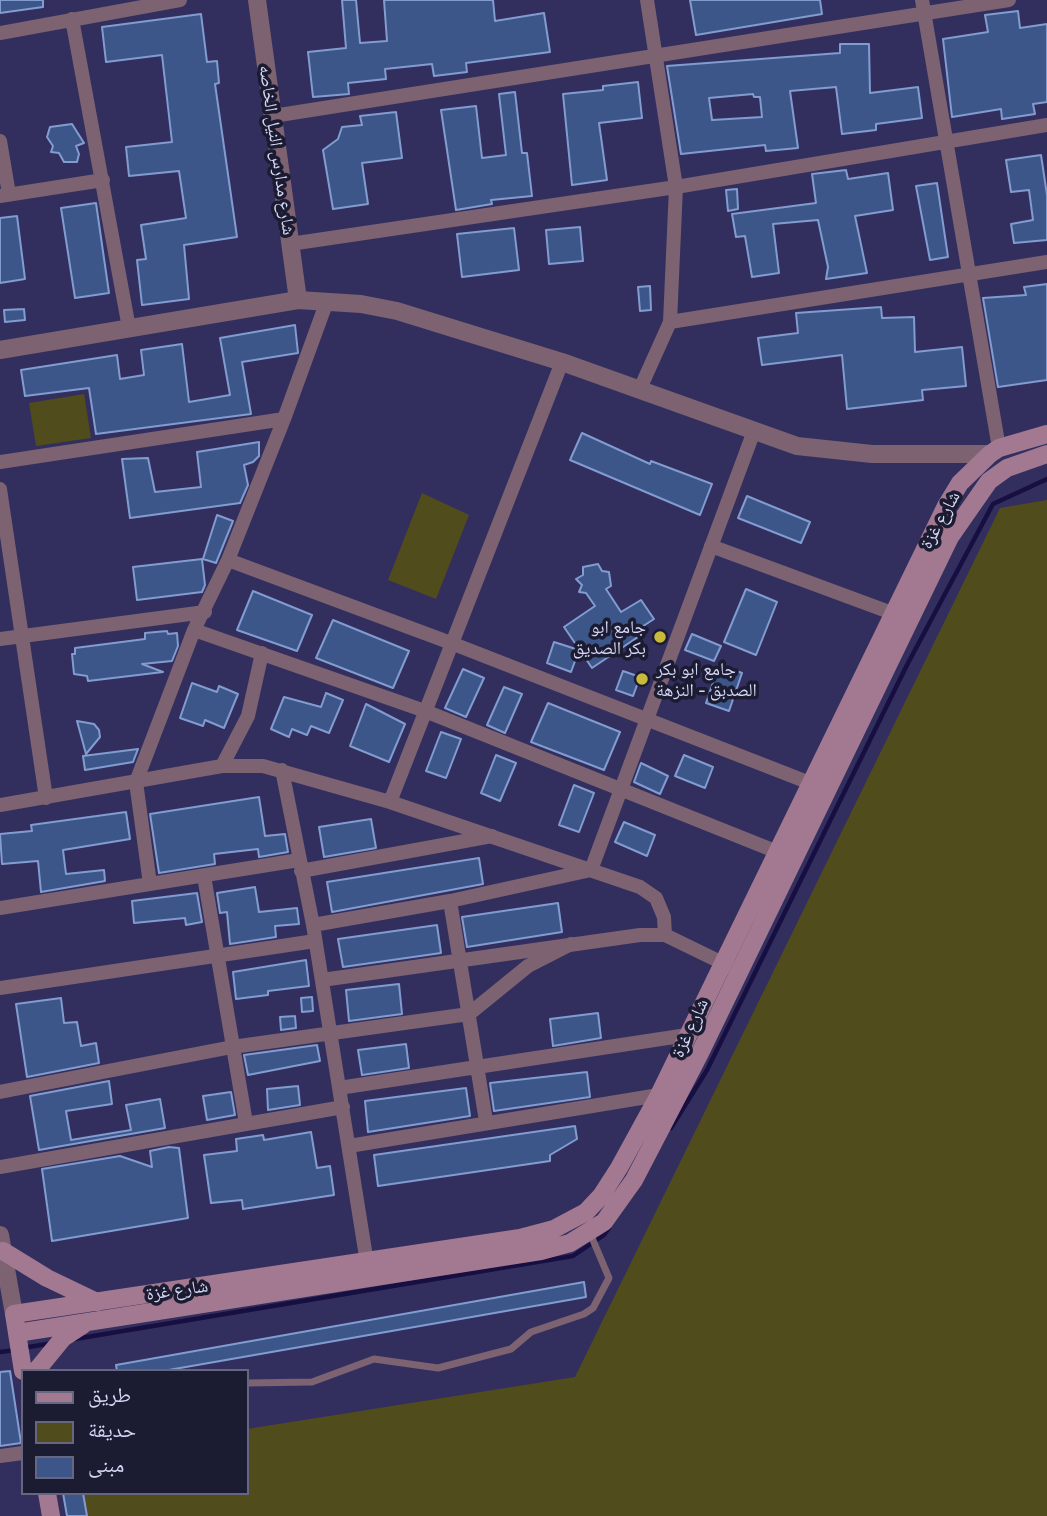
<!DOCTYPE html>
<html>
<head>
<meta charset="utf-8">
<style>
  body { margin:0 }
  #map { position:relative; width:1047px; height:1516px; overflow:hidden; background:#322f5f; font-family:"Golos Text","Noto Naskh Arabic",sans-serif }
  canvas { display:block }
  .legend { position:absolute; left:21px; top:1369px; width:228px; height:126px; box-sizing:border-box; background:#1b1b31; border:2px solid #666680; margin:0; padding:9px 12px; list-style:none; font-size:21px; color:#d6d7f6 }
  .legend li { display:flex; align-items:center; gap:14px; height:35px }
  .legend b { width:35px; border:2px solid #666680 }
</style>
</head>
<body>
<div id="map">
<canvas width="1047" height="1516"></canvas>
<ul class="legend">
<li><b style="height:9px;background:#a37992"></b>طريق</li>
<li><b style="height:19px;background:#514c1c"></b>حديقة</li>
<li><b style="height:19px;background:#3c568a"></b>مبنى</li>
</ul>
</div>
<script>
const ctx = document.querySelector('canvas').getContext('2d');
ctx.lineJoin = 'round';
function fill(path, color) {
  ctx.fillStyle = color;
  ctx.fill(path, 'evenodd');
}
function shape(rows) {
  const path = new Path2D();
  for (const r of rows) {
    path.moveTo(r[0], r[1]);
    for (let i = 2; i < r.length; i += 2) path.lineTo(r[i], r[i + 1]);
  }
  return path;
}
function strokePath(path, color, width, dash) {
  ctx.strokeStyle = color;
  ctx.lineWidth = width;
  ctx.lineCap = dash ? 'butt' : 'round';
  ctx.setLineDash(dash || []);
  ctx.stroke(path);
}
function write(font, color, halo, rows, align = 'center') {
  ctx.font = font + ' "Golos Text","Noto Naskh Arabic",sans-serif';
  ctx.lineWidth = 7;
  ctx.setLineDash([]);
  ctx.textBaseline = 'middle';
  ctx.strokeStyle = halo;
  ctx.fillStyle = color;
  for (const [text, x, y, turn = 0] of rows) {
    ctx.save();
    ctx.translate(x, y);
    ctx.rotate((+turn || 0) * Math.PI / 180);
    ctx.textAlign = isNaN(turn) ? turn : align;
    if (halo) ctx.strokeText(text, 0, 0);
    ctx.fillText(text, 0, 0);
    ctx.restore();
  }
}
fill(shape([
  [84,394,91,438,36,446,29,403],
  [422,493,469,515,436,599,388,580],
  [1047,500,1047,1516,67,1516,63,1493,247,1493,247,1429,575,1377,1000,508]
]), '#514c1c');
strokePath(shape([
  [671,1128,707,1070,907,665,993,504,1047,479],
  [75,1339,573,1256,604,1235,609,1228],
  [23,1348,53,1343],
  [0,1352,15,1350]
]), '#170e41', 4.5);
const building = shape([
  [0,0,43,0,43,7,0,13,0,0],
  [342,0,356,0,360,43,387,41,384,0,493,0,495,21,544,13,550,52,466,63,467,72,434,76,432,64,385,69,386,79,348,83,349,94,313,97,308,52,346,48,342,0],
  [690,0,820,0,822,14,696,35,690,0],
  [1018,11,1020,28,1047,24,1047,102,1033,104,1035,114,1002,119,1001,109,952,117,943,39,988,32,985,15,1018,11],
  [201,14,207,62,217,61,219,83,215,84,237,237,184,245,189,299,142,305,137,260,146,259,141,225,186,218,179,171,129,176,126,147,172,142,162,55,106,62,102,27,201,14],
  [840,44,869,44,870,93,918,87,922,118,876,124,876,130,842,134,836,87,790,91,798,148,766,151,765,145,681,154,667,66,840,53,840,44],
  [753,94,754,97,760,97,762,117,712,120,709,98,753,94],
  [638,82,642,118,599,123,607,180,572,185,563,94,603,90,603,86,638,82],
  [515,92,522,153,527,153,532,196,491,200,492,204,456,210,441,110,476,106,482,158,506,155,499,94,515,92],
  [396,112,402,158,362,163,368,204,333,209,323,150,338,139,342,127,362,125,360,116,396,112],
  [72,124,84,143,76,146,79,154,77,162,64,162,59,153,51,152,53,146,47,137,50,127,72,124],
  [1041,155,1047,195,1047,240,1014,243,1011,224,1033,220,1029,190,1011,192,1006,160,1041,155],
  [846,170,848,179,888,173,893,210,855,216,867,273,826,279,828,267,818,220,773,224,779,273,752,277,745,236,736,237,732,214,816,203,812,174,846,170],
  [937,183,948,257,930,260,916,186,937,183],
  [737,189,738,209,728,211,726,190,737,189],
  [96,203,109,293,75,298,61,208,96,203],
  [17,216,25,279,0,283,0,218,17,216],
  [580,227,583,261,549,264,546,230,580,227],
  [514,228,519,270,462,277,457,234,514,228],
  [1047,284,1047,380,998,387,983,298,1026,295,1024,287,1047,284],
  [650,286,651,310,640,311,638,287,650,286],
  [881,307,882,318,914,317,915,352,962,347,966,386,922,390,923,400,847,409,842,355,762,365,758,338,798,333,796,313,881,307],
  [24,309,25,320,5,322,4,310,24,309],
  [295,325,298,353,242,362,251,414,96,434,89,388,25,396,21,370,117,355,120,379,144,375,141,350,182,344,189,402,230,395,220,338,295,325],
  [582,433,650,464,651,461,712,484,700,515,570,460,582,433],
  [259,442,259,456,253,462,244,465,248,485,240,503,130,518,122,459,148,458,155,492,201,487,197,452,259,442],
  [747,496,810,522,801,543,738,518,747,496],
  [217,515,233,521,216,563,203,559,217,515],
  [202,559,205,585,202,592,137,600,133,567,202,559],
  [598,564,602,571,609,572,611,586,606,589,621,612,641,600,654,619,634,632,638,637,592,668,564,627,595,606,586,593,579,592,582,585,576,579,583,575,583,567,598,564],
  [746,589,777,602,756,655,724,642,746,589],
  [253,591,312,615,297,651,237,630,253,591],
  [333,620,409,651,393,688,316,658,333,620],
  [167,631,168,634,177,633,178,646,172,661,142,664,163,672,88,681,87,676,74,674,72,654,75,654,75,648,145,639,145,633,167,631],
  [692,634,721,646,714,661,685,650,692,634],
  [554,642,579,650,571,672,547,663,554,642],
  [719,665,742,673,729,711,706,703,719,665],
  [463,669,484,678,466,717,445,708,463,669],
  [623,671,640,677,633,696,616,690,623,671],
  [192,683,217,692,219,686,238,694,224,728,205,720,203,726,180,718,192,683],
  [504,687,522,694,505,733,487,725,504,687],
  [326,693,343,700,329,733,311,726,307,735,292,729,289,737,271,729,284,697,321,707,326,693],
  [548,703,620,732,604,770,531,742,548,703],
  [366,704,405,724,389,762,350,746,366,704],
  [77,721,94,724,99,730,100,737,86,754,77,721],
  [441,732,461,739,446,778,426,771,441,732],
  [138,749,133,762,85,770,83,756,138,749],
  [496,755,516,763,500,801,481,793,496,755],
  [684,755,713,767,705,788,675,776,684,755],
  [641,763,668,776,660,794,634,782,641,763],
  [574,785,594,793,579,832,559,825,574,785],
  [259,797,265,836,285,834,288,852,259,857,258,849,214,854,215,864,159,873,150,814,259,797],
  [126,812,130,839,63,850,66,874,104,870,105,881,41,892,38,861,2,864,0,834,32,831,31,825,126,812],
  [371,819,376,848,324,857,319,827,371,819],
  [624,822,655,835,647,856,615,842,624,822],
  [479,858,483,884,332,912,327,882,479,858],
  [255,887,259,912,297,908,299,924,275,926,276,937,230,944,227,912,220,913,217,893,255,887],
  [197,893,202,922,186,925,185,918,134,923,132,901,197,893],
  [558,903,562,932,467,947,462,917,558,903],
  [437,925,441,953,343,967,338,939,437,925],
  [306,960,309,986,268,991,268,995,236,999,233,972,306,960],
  [399,984,402,1014,349,1021,346,990,399,984],
  [312,997,313,1011,302,1012,301,998,312,997],
  [61,998,64,1023,77,1022,81,1046,96,1043,99,1063,27,1077,16,1004,61,998],
  [598,1013,601,1038,553,1046,550,1019,598,1013],
  [295,1016,296,1028,281,1030,280,1017,295,1016],
  [406,1044,409,1068,362,1075,358,1050,406,1044],
  [317,1045,320,1061,248,1075,244,1055,317,1045],
  [587,1072,590,1097,494,1111,490,1083,587,1072],
  [109,1081,112,1104,66,1111,71,1140,131,1130,126,1105,160,1099,165,1128,39,1150,30,1096,109,1081],
  [298,1086,300,1105,268,1110,267,1089,298,1086],
  [466,1088,470,1116,368,1132,365,1101,466,1088],
  [231,1092,235,1115,207,1120,203,1096,231,1092],
  [575,1126,577,1139,550,1155,550,1161,378,1186,374,1155,575,1126],
  [311,1132,317,1168,330,1166,334,1195,243,1209,242,1200,211,1203,204,1155,237,1151,236,1139,263,1135,264,1140,311,1132],
  [169,1147,179,1148,188,1218,52,1241,42,1169,120,1156,152,1167,150,1151,169,1147],
  [584,1282,586,1297,163,1371,117,1371,116,1365,584,1282],
  [10,1371,21,1443,0,1446,0,1372,10,1371],
  [63,1493,83,1493,87,1516,67,1516,63,1493]
]);
fill(building, '#3c568a');
strokePath(building, '#829cd0', 2);
strokePath(shape([
  [247,1383,312,1382,374,1359,438,1368,511,1349,531,1332,584,1314,593,1308,609,1278,590,1233]
]), '#7d6271', 7);
strokePath(shape([
  [922,0,999,448],
  [72,19,129,328],
  [0,33,180,0],
  [273,116,1009,0],
  [0,141,9,194],
  [0,196,103,180],
  [290,244,676,187,1047,125],
  [670,322,1047,262],
  [639,391,670,322,676,187,647,0],
  [0,462,284,419],
  [0,489,46,798],
  [711,546,892,613],
  [228,560,451,643,810,783],
  [194,630,425,711,775,851],
  [0,639,205,612],
  [222,766,248,716,262,653],
  [282,770,313,925,367,1263],
  [390,802,562,362],
  [0,805,222,766,263,766,390,802,640,887,656,898,664,917,665,935],
  [301,871,492,836],
  [204,876,246,1123],
  [150,884,136,782,194,630,228,560,284,419,327,301],
  [450,901,486,1121],
  [0,908,299,860],
  [313,925,450,901,591,870,754,431],
  [322,980,640,935,665,935,739,971],
  [0,988,315,941],
  [339,1088,687,1035],
  [0,1092,232,1047,469,1014,528,966,571,944],
  [349,1146,659,1095],
  [0,1167,343,1107],
  [0,1456,23,1453]
]), '#7d6271', 14);
strokePath(shape([
  [257,0,298,300],
  [0,350,298,300,361,304,397,311,562,362,797,446,872,454,990,454],
  [0,1235,14,1314]
]), '#7d6271', 18);
strokePath(shape([
  [3,1251,47,1278,97,1302],
  [17,1333,541,1251,570,1243,604,1222,634,1180,699,1055,950,537,989,481,1007,468,1047,454],
  [23,1371,14,1314,520,1238,554,1229,586,1212,601,1196,619,1168,659,1095,946,506,960,483,990,454,999,448,1047,434],
  [36,1371,63,1338,83,1325],
  [47,1493,51,1516]
]), '#a37992', 18);
for (const [x, y, r, color] of [
  [660,637,7,"#c8bb3b"],
  [642,679,7,"#c8bb3b"]
]) {
  const dot = new Path2D();
  dot.arc(x, y, r, 0, 2 * Math.PI);
  ctx.fillStyle = color;
  ctx.fill(dot);
  strokePath(dot, '#1b1b31', 2.5);
}
write('18px', '#d6d7f6', '#1b1b31', [
  ["شارع مدارس النيل الخاصه",277,150,82],
  ["شارع غزة",940,520,-61],
  ["شارع غزة",690,1028,-65],
  ["شارع غزة",177,1290,-8]
]);
write('18px', '#d6d7f6', '#1b1b31', [
  ["جامع ابو",646,627],
  ["بكر الصديق",646,648],
  ["جامع ابو بكر",656,669,"left"],
  ["الصدبق - النزهة",656,690,"left"]
], 'right');
</script>
</body>
</html>
